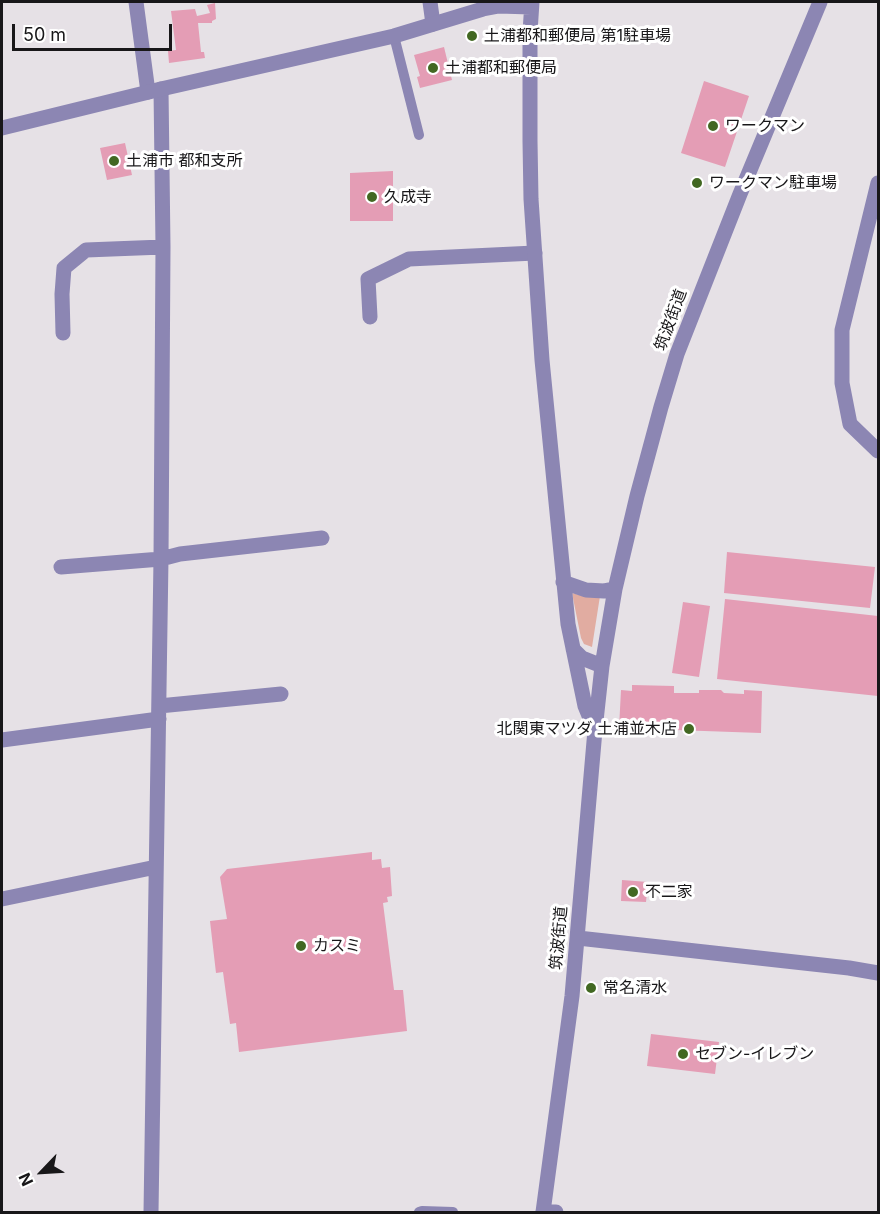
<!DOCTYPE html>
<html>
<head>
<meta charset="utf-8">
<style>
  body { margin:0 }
  #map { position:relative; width:880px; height:1214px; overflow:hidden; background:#e6e1e6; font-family:Inter,sans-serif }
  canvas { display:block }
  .frame { position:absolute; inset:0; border:3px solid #181719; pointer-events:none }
  .north { position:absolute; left:12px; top:1142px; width:60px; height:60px; -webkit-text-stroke:4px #fff; paint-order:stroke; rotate:245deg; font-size:16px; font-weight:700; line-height:24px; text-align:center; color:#181719 }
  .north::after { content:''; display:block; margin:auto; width:21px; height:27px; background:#181719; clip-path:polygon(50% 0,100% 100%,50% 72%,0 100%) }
  .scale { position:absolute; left:12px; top:24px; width:160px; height:27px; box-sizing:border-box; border:3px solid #181719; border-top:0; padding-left:8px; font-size:18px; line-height:21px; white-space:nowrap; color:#181719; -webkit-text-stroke:4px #fff; paint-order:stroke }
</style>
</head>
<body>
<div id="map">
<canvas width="880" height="1214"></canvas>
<div class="frame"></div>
<div class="north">N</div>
<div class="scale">50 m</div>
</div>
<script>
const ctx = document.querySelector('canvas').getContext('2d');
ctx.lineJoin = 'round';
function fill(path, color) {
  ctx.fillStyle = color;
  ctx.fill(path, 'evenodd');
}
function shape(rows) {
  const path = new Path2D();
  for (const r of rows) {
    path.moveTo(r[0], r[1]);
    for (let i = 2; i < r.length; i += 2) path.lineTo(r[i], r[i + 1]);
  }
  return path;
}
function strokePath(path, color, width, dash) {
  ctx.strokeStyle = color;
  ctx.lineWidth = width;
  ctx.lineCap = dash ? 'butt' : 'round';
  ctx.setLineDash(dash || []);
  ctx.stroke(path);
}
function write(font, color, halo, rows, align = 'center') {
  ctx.font = font + ' Inter,"Noto Sans JP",sans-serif';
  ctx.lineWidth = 6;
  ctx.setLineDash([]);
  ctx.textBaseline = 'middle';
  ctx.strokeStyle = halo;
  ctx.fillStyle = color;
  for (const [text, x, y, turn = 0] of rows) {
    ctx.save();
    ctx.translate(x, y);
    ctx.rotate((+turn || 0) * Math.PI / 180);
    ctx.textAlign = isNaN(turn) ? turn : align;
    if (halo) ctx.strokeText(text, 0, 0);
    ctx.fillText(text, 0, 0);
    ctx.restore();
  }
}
fill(shape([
  [572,593,587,597,600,596,592,647,584,644,581,638]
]), '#e1aca1');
fill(shape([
  [215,3,216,19,212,21,212,23,198,23,201,52,204,52,205,58,169,63,168,51,176,50,171,11,195,9,197,16,210,13,207,5],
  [444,47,452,80,420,88,417,77,420,76,414,55],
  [704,81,749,96,725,167,681,153],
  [125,143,132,175,107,180,100,148],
  [393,171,393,221,350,221,350,173],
  [727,552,875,567,870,608,724,593],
  [725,599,878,616,878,696,717,679],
  [683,602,710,606,699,677,672,673],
  [632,685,674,686,674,693,699,693,699,690,721,690,724,693,744,694,744,690,762,691,761,733,619,728,621,690,632,691],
  [372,852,372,860,381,859,382,868,390,867,392,896,387,897,388,902,383,903,394,990,403,990,407,1031,239,1052,236,1023,230,1024,223,972,216,973,210,921,227,919,220,877,227,869],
  [622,880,648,882,646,902,621,901],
  [651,1034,719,1042,715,1074,647,1066]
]), '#e49db5');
strokePath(shape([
  [394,36,419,135],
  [419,1212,422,1211,453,1212]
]), '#8c86b3', 10);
strokePath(shape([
  [136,2,148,92],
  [430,2,433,24],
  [878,183,842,330,842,383,850,424,878,451],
  [370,317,368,279,409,259,535,253],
  [63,333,62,294,64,268,86,250,163,247],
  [61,567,161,559,180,554,322,538],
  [159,706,281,694],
  [2,740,159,719],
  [2,899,156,867],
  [151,1212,161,559,163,247,161,89],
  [543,1212,556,1212]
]), '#8c86b3', 15);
strokePath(shape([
  [532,2,530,32,530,141,531,199,542,360,568,624,585,706,594,728],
  [2,128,161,89,394,36,483,9,499,6,531,7],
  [563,582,586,590,604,591,615,589],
  [573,649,582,658,602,666],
  [578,938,849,968,878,973],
  [543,1212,572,996,595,730,602,666,615,589,637,496,661,407,677,354,740,194,820,2]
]), '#8c86b3', 15);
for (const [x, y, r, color] of [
  [472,36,6,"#426822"],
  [433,68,6,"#426822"],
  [713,126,6,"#426822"],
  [114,161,6,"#426822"],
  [697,183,6,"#426822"],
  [372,197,6,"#426822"],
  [689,729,6,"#426822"],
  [633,892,6,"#426822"],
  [301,946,6,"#426822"],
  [591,988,6,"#426822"],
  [683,1054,6,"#426822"]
]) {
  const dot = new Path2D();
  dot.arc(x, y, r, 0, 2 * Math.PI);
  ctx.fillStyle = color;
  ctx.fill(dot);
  strokePath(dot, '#fff', 2);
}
write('16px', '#181719', '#fff', [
  ["土浦都和郵便局 第1駐車場",484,36],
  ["土浦都和郵便局",445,68],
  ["ワークマン",725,126],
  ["土浦市 都和支所",126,161],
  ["ワークマン駐車場",709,183],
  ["久成寺",384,197],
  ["北関東マツダ 土浦並木店",677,729,"right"],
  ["不二家",645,892],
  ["カスミ",313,946],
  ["常名清水",603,988],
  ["セブン-イレブン",695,1054]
], 'left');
write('16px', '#181719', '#fff', [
  ["筑波街道",671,320,-70],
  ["筑波街道",559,938,-85]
]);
</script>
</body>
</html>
